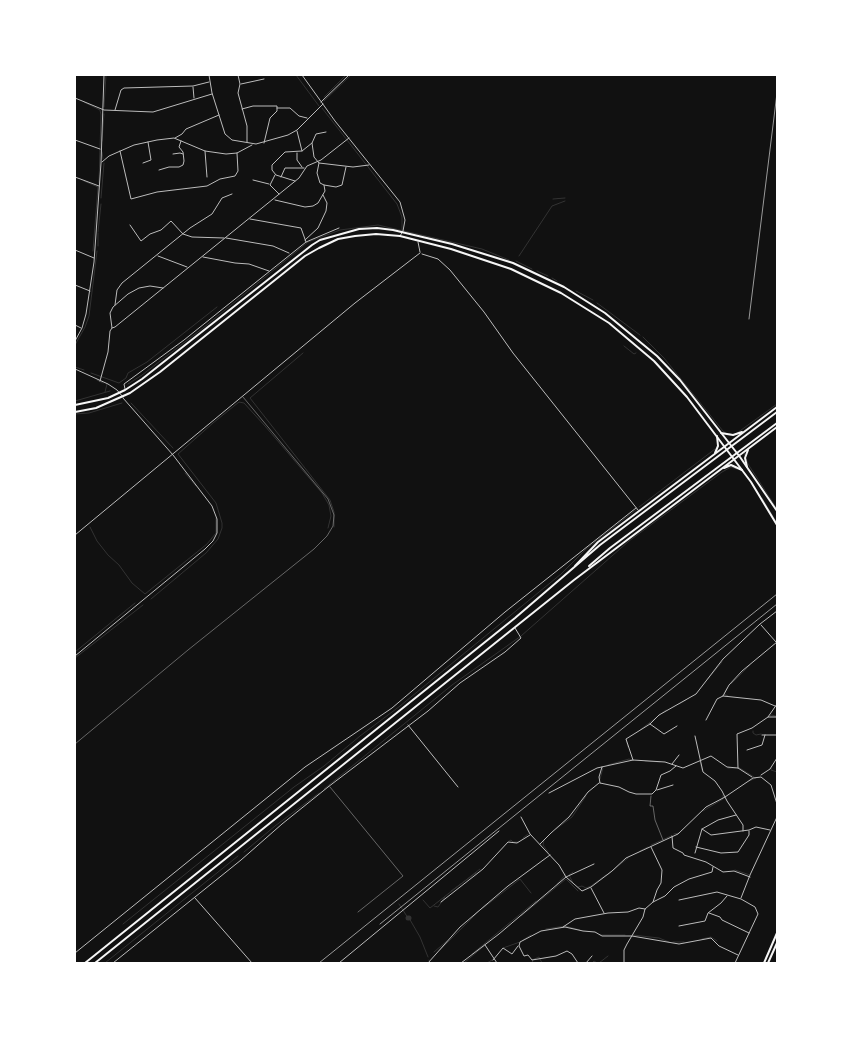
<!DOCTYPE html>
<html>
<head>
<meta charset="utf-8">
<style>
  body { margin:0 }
  #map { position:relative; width:852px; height:1038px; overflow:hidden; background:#111; font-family:"Varela Round",sans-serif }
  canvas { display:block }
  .frame { position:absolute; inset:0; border:76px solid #fff; pointer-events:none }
</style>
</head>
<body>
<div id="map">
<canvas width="852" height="1038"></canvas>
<div class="frame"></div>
</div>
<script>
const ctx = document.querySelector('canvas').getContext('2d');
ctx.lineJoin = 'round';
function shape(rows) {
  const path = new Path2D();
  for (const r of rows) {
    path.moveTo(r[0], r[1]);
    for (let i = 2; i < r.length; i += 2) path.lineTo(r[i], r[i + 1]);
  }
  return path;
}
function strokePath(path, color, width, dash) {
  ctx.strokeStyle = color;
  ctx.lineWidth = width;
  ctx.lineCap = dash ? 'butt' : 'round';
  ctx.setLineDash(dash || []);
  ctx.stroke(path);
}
strokePath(shape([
  [296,75,319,106],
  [324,97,346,75],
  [324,101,351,75],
  [84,102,100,110,101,115,99,183],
  [104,107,106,75],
  [322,108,397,204,402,217,402,230],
  [102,141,104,114],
  [102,152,103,159],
  [84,181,98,187,93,251],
  [101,198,104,163],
  [553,199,565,198],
  [98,232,101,204],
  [98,246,98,233],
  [519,256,552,206,565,201],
  [516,261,532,269],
  [537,271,548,276],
  [552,278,557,281],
  [576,291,593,300],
  [597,303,640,335],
  [643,337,664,358,723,431,727,434,731,434],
  [75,345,85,327,89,316,97,251],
  [624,346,634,354,636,353],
  [303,353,250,398,330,500,334,512,334,527],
  [75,367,84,370],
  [91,373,119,383,126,378,128,373,147,362,217,307],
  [97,380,103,383],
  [128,384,142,375,203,328,308,242,340,230,378,225,482,249,509,260],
  [105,392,107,384],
  [75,401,110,391],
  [131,403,173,448],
  [75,414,89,413,122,403],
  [737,433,777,404],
  [744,453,748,464,777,509],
  [185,473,196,486],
  [762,498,777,523],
  [639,507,715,449],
  [90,527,97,541,108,555,119,565,132,583,145,594,207,544,216,533,216,518],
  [151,599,206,553,218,539,222,528,222,523,216,503,178,454,213,423,239,402,244,403,265,426,322,493,329,505,331,516,328,528],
  [75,652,135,603],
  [75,658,143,605],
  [707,680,722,662],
  [731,684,750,665],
  [727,688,724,694,728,696],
  [679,704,686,700],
  [770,716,771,715,776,716],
  [640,730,666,710],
  [753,731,753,733,756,735,761,734],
  [626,739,628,747],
  [645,761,660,762],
  [700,761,702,770],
  [608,765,629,759,633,760],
  [738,767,754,777],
  [728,768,736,768],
  [771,768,771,770,777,772],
  [600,779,603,768,602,767],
  [749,781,756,778],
  [324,789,452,685,521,636,629,541,722,472,731,467,737,469],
  [703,811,723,799,723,795],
  [556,829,572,817,586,796],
  [674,834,679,833],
  [523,838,528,834],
  [544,840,543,845,548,852],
  [509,841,511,840,513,842,518,842],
  [651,845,671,836],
  [640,851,648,847],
  [244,852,275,826,319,793],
  [735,870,750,875],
  [573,872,569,875,573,883],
  [606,876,628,858],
  [557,884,565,875,565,874],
  [578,887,582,886,586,888,591,886,606,875],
  [451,891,476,873],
  [423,900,430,908,480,869],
  [399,904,408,918],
  [434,906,438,907,445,897],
  [483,908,520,879,531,893],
  [473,916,487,904],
  [521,916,566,879,578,891],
  [409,918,420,937,428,957],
  [123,924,294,787,324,766,360,736,400,706,561,574,586,549,637,509],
  [546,929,565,926,580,930],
  [600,935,625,935],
  [633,935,659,938,669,942],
  [702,939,711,937,717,941],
  [523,940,531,935],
  [673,942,684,942],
  [503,948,520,942],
  [440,950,476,914],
  [434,952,447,941],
  [472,954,536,901],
  [429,960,430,963],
  [105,963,238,856],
  [464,963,484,946],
  [487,963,492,960],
  [533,963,532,960,539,957,542,963],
  [592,963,594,961,597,963],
  [599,963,608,956]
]), '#333', 1);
strokePath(shape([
  [408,918,409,918]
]), '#333', 5);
strokePath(shape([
  [75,744,188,650,314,549,327,536,333,526,334,515,328,499,243,397],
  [330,787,403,876,358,912],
  [651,796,650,806,653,806,655,820,663,840]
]), '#bcbcbc', 0.5);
strokePath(shape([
  [209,75,212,93,225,134,232,140,256,144,288,135,297,130,323,104],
  [238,75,240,84,238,93,247,126,247,142],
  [241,84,264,79],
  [193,87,194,98],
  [75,98,104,110,153,112,212,94],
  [277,108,290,108,299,116,307,118],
  [242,109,253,106,277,106,277,111,270,118,264,143],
  [115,110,121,90,124,88,193,86,209,82],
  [297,131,302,151],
  [326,132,316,134,312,143,314,157,319,163,353,167,369,165],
  [175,138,182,134,186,129,219,115],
  [75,140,100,149],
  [120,151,131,199,157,192,207,186,220,179,235,176,238,171,237,153],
  [205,151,207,177],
  [297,153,297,160,302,167],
  [173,154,180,153,183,154],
  [102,162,109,156,134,145,157,140,174,138,205,151,226,154,237,153,252,145],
  [143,163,151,160,148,142],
  [319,163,317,173,320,183,324,185,336,187,342,185,346,167],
  [159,170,169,167,179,167,183,165,184,161,183,152,179,147,181,141],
  [275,175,270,185,279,194],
  [75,177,99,186],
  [281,177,285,168,304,168],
  [253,180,269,184],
  [295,181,276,175,272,170,272,165,285,152,302,151,312,143],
  [275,200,305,207,313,206,318,203,325,191,324,185],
  [250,219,301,228,306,242],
  [130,225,141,241,150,234,161,230,171,221,183,234,192,237,224,238],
  [226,238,273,246,289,253],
  [305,240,318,228,326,211,327,203,323,195],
  [418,242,420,252],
  [75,250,94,258],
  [422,254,438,259,450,270,484,312,513,353,638,510],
  [158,256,187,267],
  [203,257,235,263,249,264,269,271],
  [75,285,90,291],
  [115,305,117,290,122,283,190,228,212,214,222,198,232,194],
  [75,325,81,328],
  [112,328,115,327,299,178,307,166,321,160,349,138],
  [75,341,82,328,86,314,94,262,101,163,104,75],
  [100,381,108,352,110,331,112,328,110,313,113,307,128,294,139,288,150,286,163,288],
  [125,389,124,384,184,340,306,242,339,228],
  [75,535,355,303,420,253],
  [761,625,776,642],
  [75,656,205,549,213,541,217,533,217,519,212,506,173,455,123,398],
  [723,696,761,700,775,706],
  [768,717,777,704],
  [706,720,717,699,723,696,729,685,742,671,777,642],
  [650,724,664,734,677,726],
  [408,725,458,787],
  [762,735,777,735],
  [695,736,703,772,715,781,722,791,727,801,743,825,743,831],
  [747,750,762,745,765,735],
  [633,760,626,739,650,724,659,715,696,694,723,659,760,624,777,611],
  [672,764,679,755],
  [738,768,737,734,752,728,768,717,777,717],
  [761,775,770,769,777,758],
  [600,783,619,787,629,792,636,794,652,794,656,790,661,775,670,771,676,766],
  [600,783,599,777,602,767],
  [657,790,673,785],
  [549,793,597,768,633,760,665,762,683,768,711,756,727,767,738,768,752,777],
  [521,817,530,834,559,865,566,877,582,891,591,887,612,871,626,858,678,834,706,807,725,797,753,778,761,777,771,785,777,804],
  [702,829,711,835,749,830,756,827,770,830],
  [672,836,673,848,683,853,684,855,706,862,723,872,734,871,750,877],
  [540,844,551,833,569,817,588,792,599,783],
  [651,847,662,870,661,883,657,890,653,902],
  [696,847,721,853,738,852,749,835,749,831],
  [695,853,702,829,718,820,736,815],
  [591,888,604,913],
  [195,898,252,963],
  [741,898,750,875,777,817],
  [679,900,717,892,741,899,755,907,758,914,735,963],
  [441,902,483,869,508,842,517,843,530,835],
  [709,913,720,917,722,920,749,933],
  [679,926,705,921,708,913,721,903,727,896],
  [563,927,575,919,608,913,628,912,639,908,645,909],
  [485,945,497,963],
  [75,953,305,767,392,708,505,612,636,508],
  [493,960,503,948,512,954,518,946],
  [113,963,241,860,282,824,328,787,428,711,460,683,505,652,521,638,515,628],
  [339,963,499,831],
  [428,963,460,927,508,886,550,855],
  [461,963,499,934,566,877,594,864],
  [578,963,572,954,567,951,556,956,532,960,528,955,524,956,519,946,520,942,541,931,565,927,583,931,595,932,602,936,632,936,679,944,711,938,719,946,738,955],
  [586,963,592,956],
  [624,963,624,950,627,944,643,917,645,909,653,902,665,896,674,887,689,879,712,872,713,867]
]), '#bcbcbc', 1);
strokePath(shape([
  [302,75,335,121,400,202,405,220,403,231,400,236],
  [321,102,349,75],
  [75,369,108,384,117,390,123,397]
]), '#bcbcbc', 1);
strokePath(shape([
  [764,963,777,933],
  [768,963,777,943]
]), '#f5f5f5', 2);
strokePath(shape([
  [75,405,108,398,125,390,142,379,312,245,320,240,359,229,377,228,393,230,452,244,513,263,564,287,605,313,657,356,680,380,740,457,777,511],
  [75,412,96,408,130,393,160,372,305,256,319,248,338,239,355,236,376,234,400,236,451,249,511,269,561,293,609,323,654,361,687,397,751,482,777,525]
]), '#f5f5f5', 2);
strokePath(shape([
  [721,433,733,435,742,432],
  [715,453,718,446,717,436],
  [747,467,745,458,748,450],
  [724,468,731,465,742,470],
  [575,566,598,542,777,407],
  [589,566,610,548,777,423],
  [85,963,515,618,600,545,777,412],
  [95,963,574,580,777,427]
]), '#f5f5f5', 2);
strokePath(shape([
  [749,319,777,93],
  [380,924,777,604],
  [319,963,777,594]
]), '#9a9a9a', 1);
</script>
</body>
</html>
